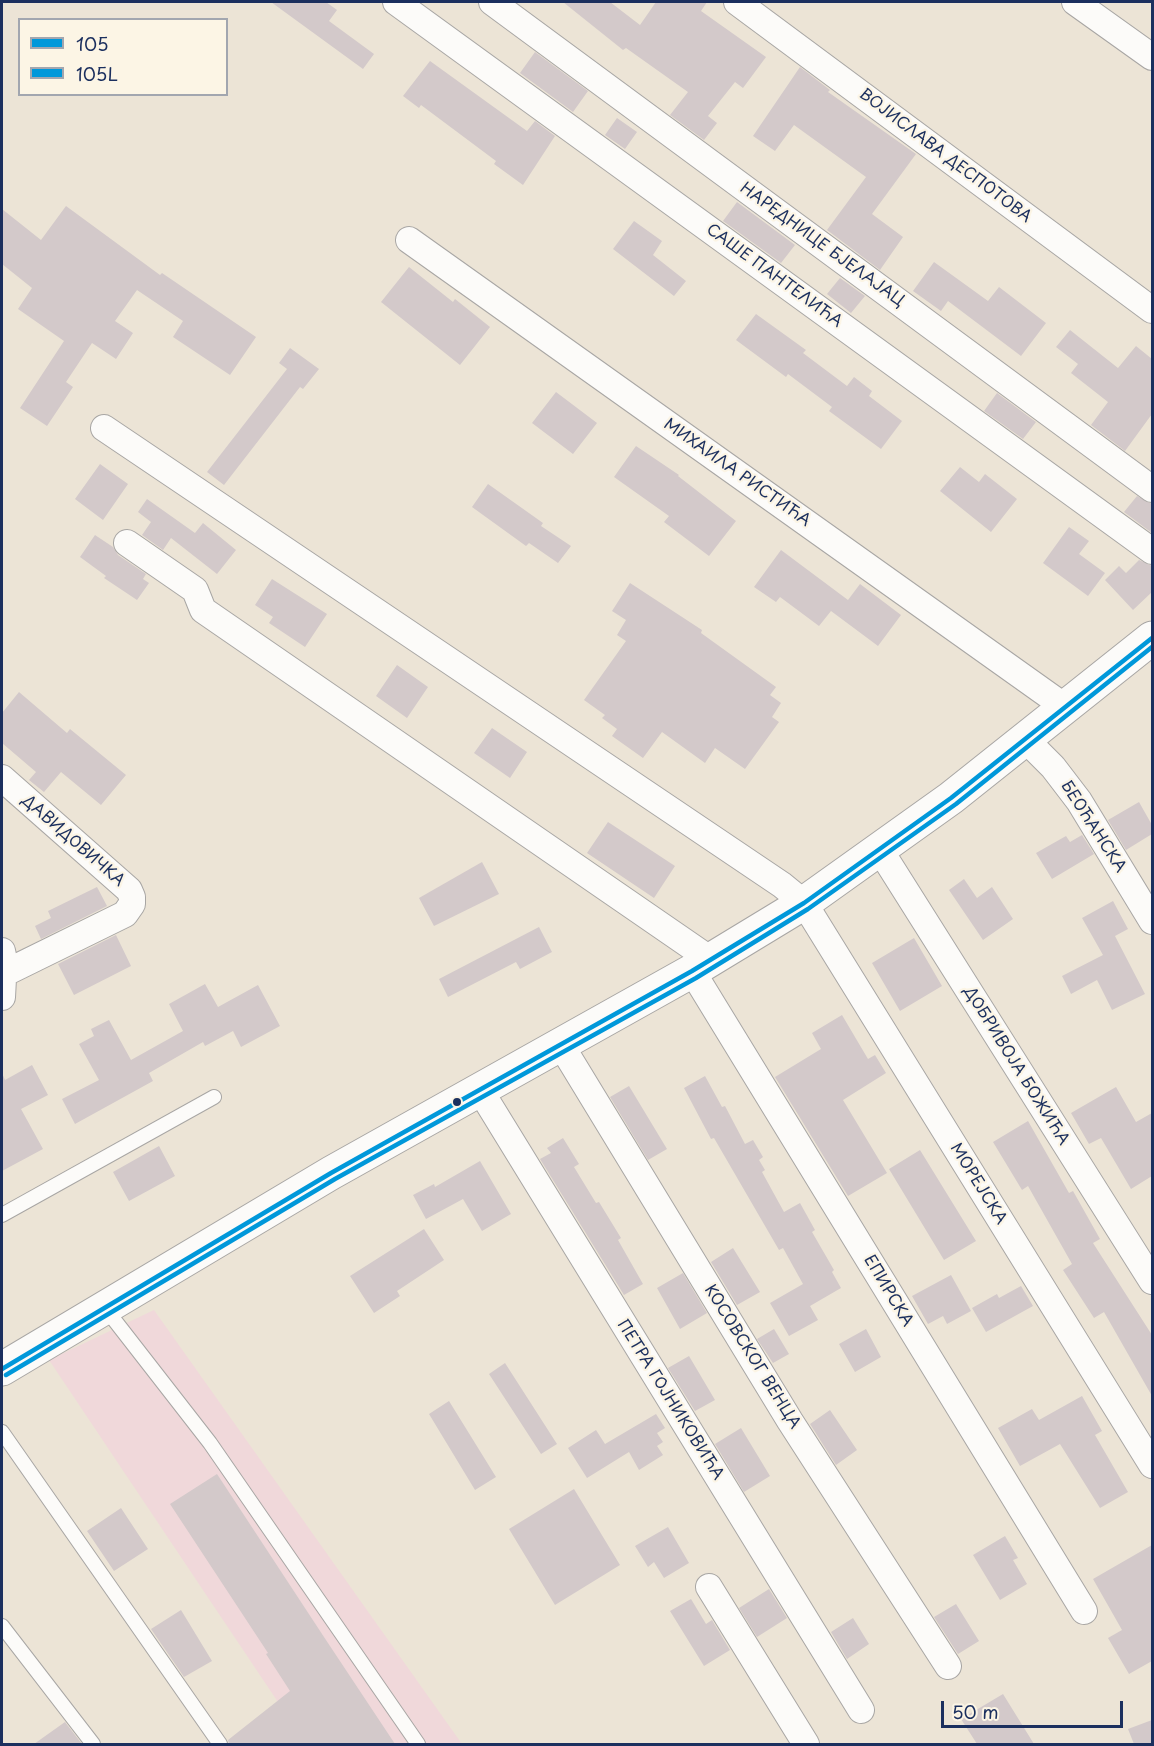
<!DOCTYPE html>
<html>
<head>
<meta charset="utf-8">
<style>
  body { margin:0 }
  #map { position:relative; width:1154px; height:1746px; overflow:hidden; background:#ece4d6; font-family:"Playpen Sans",sans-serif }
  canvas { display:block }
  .frame { position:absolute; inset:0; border:3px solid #1b2f5e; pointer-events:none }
  .legend { position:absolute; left:18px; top:18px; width:210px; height:78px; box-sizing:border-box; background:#fcf5e5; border:2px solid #a2a6af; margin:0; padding:8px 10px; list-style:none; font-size:18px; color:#1b2f5e }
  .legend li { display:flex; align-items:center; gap:12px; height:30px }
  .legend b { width:30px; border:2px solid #a2a6af }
  .scale { position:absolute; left:941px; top:1701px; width:182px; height:27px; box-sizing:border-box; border:3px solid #1b2f5e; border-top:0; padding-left:8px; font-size:18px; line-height:21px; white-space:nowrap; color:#1b2f5e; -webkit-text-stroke:4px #fcf5e5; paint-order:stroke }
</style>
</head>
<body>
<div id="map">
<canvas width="1154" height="1746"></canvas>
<div class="frame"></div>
<ul class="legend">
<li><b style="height:8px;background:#0098da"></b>105</li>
<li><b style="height:8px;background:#0098da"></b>105L</li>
</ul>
<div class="scale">50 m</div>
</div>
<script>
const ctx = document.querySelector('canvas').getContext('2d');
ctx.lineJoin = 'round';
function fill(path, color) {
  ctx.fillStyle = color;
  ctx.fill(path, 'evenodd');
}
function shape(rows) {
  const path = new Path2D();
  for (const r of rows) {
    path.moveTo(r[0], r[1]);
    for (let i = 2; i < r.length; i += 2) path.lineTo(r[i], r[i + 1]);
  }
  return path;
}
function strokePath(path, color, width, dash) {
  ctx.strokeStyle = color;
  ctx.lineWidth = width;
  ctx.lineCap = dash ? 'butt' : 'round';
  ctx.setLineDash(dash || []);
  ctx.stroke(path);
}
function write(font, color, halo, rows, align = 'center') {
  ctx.font = font + ' "Playpen Sans",sans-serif';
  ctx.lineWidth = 4.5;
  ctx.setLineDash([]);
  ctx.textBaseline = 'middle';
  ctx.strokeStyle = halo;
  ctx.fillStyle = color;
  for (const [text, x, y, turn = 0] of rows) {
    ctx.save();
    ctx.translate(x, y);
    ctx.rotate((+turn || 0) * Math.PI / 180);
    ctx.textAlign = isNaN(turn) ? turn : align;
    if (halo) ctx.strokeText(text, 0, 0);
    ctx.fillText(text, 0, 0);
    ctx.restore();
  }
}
fill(shape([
  [154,1310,462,1744,306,1744,49,1360]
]), '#f0d8da');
fill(shape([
  [271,2,326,2,337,10,329,21,374,54,363,69],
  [563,2,610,2,640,25,656,2,707,2,701,11,766,57,743,88,735,82,708,116,717,123,704,140,670,115,688,92,626,48,623,50],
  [535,52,588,91,573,112,520,73],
  [430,61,527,131,535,121,555,136,523,185,494,164,496,161,421,105,419,108,403,96],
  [800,67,830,90,828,92,916,154,872,214,903,237,880,270,827,230,866,177,794,125,775,151,753,136],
  [617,118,637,132,625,149,605,135],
  [737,202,795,245,781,263,723,221],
  [66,206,160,275,162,273,256,337,230,375,173,337,183,321,137,290,115,321,133,333,116,359,92,343,66,382,73,387,47,426,20,408,64,341,18,309,32,288,2,264,2,209,41,240],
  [634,221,662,241,653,255,686,281,674,296,613,249],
  [934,262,988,301,999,287,1046,323,1021,356,948,301,941,311,913,291],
  [409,267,453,302,455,299,490,327,460,365,381,302],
  [840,278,865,296,851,313,827,294],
  [756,314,806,350,803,353,847,386,854,377,872,391,869,396,902,421,881,449,829,411,832,407,788,374,786,377,736,340],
  [1070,330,1118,368,1136,346,1152,359,1152,414,1125,451,1091,425,1108,402,1071,373,1078,364,1056,347],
  [290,348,319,369,303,389,300,387,224,485,207,472,287,369,279,363],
  [556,392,597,423,573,454,532,423],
  [997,393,1036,422,1023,439,984,411],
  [636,446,679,475,678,476,736,521,709,556,664,522,669,516,614,477],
  [100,464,128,484,103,520,75,499],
  [960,467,979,482,985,474,1017,499,991,532,940,491],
  [488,484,543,523,541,526,571,546,558,563,529,543,526,546,472,507],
  [1137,496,1152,504,1152,533,1124,512],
  [147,499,195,533,203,523,236,550,217,574,171,538,163,550,142,535,151,522,138,512],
  [1069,527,1089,541,1079,554,1105,573,1088,596,1043,563],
  [95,535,113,547,118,555,146,574,143,579,149,583,137,600,104,578,106,576,80,557],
  [781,550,848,600,860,584,901,615,878,646,831,611,819,626,780,597,776,602,754,587],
  [1139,560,1152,566,1152,592,1133,610,1105,580,1119,566,1126,573],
  [272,579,327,614,305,647,269,623,273,617,255,605],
  [630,583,702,630,701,633,776,687,770,695,781,703,772,717,779,722,745,769,715,748,705,763,662,732,643,758,612,736,617,729,602,718,605,715,584,700,626,641,617,635,626,620,612,611],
  [397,665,428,687,407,718,376,696],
  [19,692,67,733,70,729,126,775,101,805,61,772,44,792,29,780,36,772,2,743,2,713],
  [492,728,527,752,510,778,474,753],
  [1139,802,1152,825,1152,834,1126,850,1108,820],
  [608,822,675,866,654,898,587,853],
  [1082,835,1094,854,1052,879,1036,853,1066,836,1070,842],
  [482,862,499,894,434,926,419,898],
  [964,879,977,898,992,887,1013,919,983,940,949,890],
  [97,887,107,906,41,939,35,926,51,918,48,911],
  [1113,901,1128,929,1115,936,1145,994,1112,1010,1097,980,1071,994,1062,976,1103,955,1082,918],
  [539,927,552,952,520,969,516,962,448,997,439,979],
  [116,935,131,966,74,995,58,964],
  [914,938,942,986,900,1011,872,963],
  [205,984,218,1007,258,985,280,1026,241,1047,233,1031,205,1046,203,1042,149,1073,153,1081,75,1124,62,1099,99,1080,79,1044,94,1036,91,1029,109,1020,131,1060,183,1031,169,1004],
  [842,1015,868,1059,875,1055,886,1073,843,1100,887,1173,848,1196,775,1077,821,1049,812,1033],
  [32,1065,48,1095,21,1109,43,1149,2,1171,2,1073,5,1080],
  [705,1076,722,1107,725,1106,745,1144,753,1140,763,1157,759,1160,765,1170,762,1172,784,1212,800,1203,815,1230,812,1232,834,1270,832,1272,841,1288,810,1306,818,1320,789,1336,770,1303,803,1284,783,1248,779,1250,714,1138,711,1139,684,1088],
  [629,1086,667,1149,648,1160,610,1097],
  [1116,1087,1136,1122,1152,1113,1152,1176,1131,1189,1101,1138,1089,1144,1071,1113],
  [1028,1121,1069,1193,1073,1191,1100,1239,1093,1243,1152,1335,1152,1396,1104,1312,1094,1318,1063,1270,1072,1264,1028,1186,1022,1190,993,1142],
  [563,1138,579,1164,574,1167,596,1203,599,1202,621,1238,618,1240,643,1284,624,1295,540,1159,551,1153,547,1148],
  [159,1146,175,1176,129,1201,113,1172],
  [920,1150,976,1241,944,1260,889,1169],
  [480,1161,511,1214,482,1231,463,1199,426,1219,413,1195,434,1184,435,1187],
  [424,1229,444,1260,397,1291,400,1296,374,1313,350,1276],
  [733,1248,760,1292,737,1305,711,1262],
  [683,1273,707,1313,680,1329,657,1288],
  [951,1275,971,1311,947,1324,943,1316,928,1324,912,1296],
  [1021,1286,1033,1306,986,1332,972,1308,997,1294,999,1298],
  [774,1329,789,1354,773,1363,757,1339],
  [866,1329,881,1357,855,1372,839,1344],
  [689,1356,715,1400,695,1411,668,1368],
  [505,1363,557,1444,541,1454,489,1374],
  [1082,1396,1102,1431,1095,1435,1128,1492,1100,1508,1060,1444,1020,1466,998,1428,1032,1409,1039,1420],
  [449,1401,496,1477,475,1490,429,1414],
  [830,1410,857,1450,836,1465,810,1424],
  [656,1414,665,1428,657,1433,663,1442,657,1446,663,1455,639,1470,629,1452,587,1478,568,1448,596,1430,605,1444],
  [741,1428,770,1476,744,1492,715,1444],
  [217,1474,322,1634,395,1744,229,1744,228,1740,290,1691,266,1654,268,1653,170,1504],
  [574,1489,620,1565,555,1605,509,1529],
  [121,1508,148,1549,114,1571,87,1531],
  [668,1527,689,1563,664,1578,654,1562,648,1567,635,1546],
  [1005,1536,1018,1558,1013,1560,1027,1584,1000,1600,973,1555],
  [1152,1545,1152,1661,1129,1674,1108,1638,1122,1630,1093,1579],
  [769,1589,787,1618,757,1637,739,1608],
  [691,1599,706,1624,712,1620,730,1650,704,1666,670,1611],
  [956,1604,979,1641,958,1654,934,1617],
  [181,1610,212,1661,184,1677,151,1629],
  [853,1618,869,1644,847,1659,831,1632],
  [1003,1694,1034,1744,977,1744,961,1719],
  [1152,1720,1152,1744,1134,1744,1128,1729],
  [65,1722,82,1744,34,1744]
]), '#d3c9ca');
const service = shape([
  [2,1215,214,1097],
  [105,1308,210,1443,418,1744],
  [2,1432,220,1744],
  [2,1626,93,1744]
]);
const minor = shape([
  [396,2,1152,551],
  [492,2,1152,489],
  [737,2,1152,310],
  [1075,2,1152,57],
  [409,240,1065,707],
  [104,428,782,885,804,903,1152,1465],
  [127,543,195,590,203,610,711,960],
  [1025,739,1053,767,1079,801,1152,921],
  [2,778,129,890,132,897,132,904,125,914,3,974],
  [880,850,1152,1281],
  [2,951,4,960,2,997],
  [692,971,1084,1611],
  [561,1045,790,1421,948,1666],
  [480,1090,861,1710],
  [709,1587,806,1744]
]);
const tertiary = shape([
  [2,1369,331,1173,692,971,804,903,951,798,1152,638]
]);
strokePath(service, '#a8a6a4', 16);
strokePath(minor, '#a8a6a4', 28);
strokePath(tertiary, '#a8a6a4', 35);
strokePath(service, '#fcfbf9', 14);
strokePath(minor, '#fcfbf9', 26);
strokePath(tertiary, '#fcfbf9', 33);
strokePath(shape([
  [2,1369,331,1173,692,971,804,903,951,798,1152,638]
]), '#0098da', 4.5);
strokePath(shape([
  [6,1375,335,1179,696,978,808,909,956,804,1152,647]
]), '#0098da', 4.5);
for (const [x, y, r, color] of [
  [457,1102,5,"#1b2f5e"]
]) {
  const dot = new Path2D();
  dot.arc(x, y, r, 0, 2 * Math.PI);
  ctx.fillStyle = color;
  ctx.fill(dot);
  strokePath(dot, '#fcf5e5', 2);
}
write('16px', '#1b2f5e', '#fcf5e5', [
  ["ВОЈИСЛАВА ДЕСПОТОВА",945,156,37],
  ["НАРЕДНИЦЕ БЈЕЛАЈАЦ",822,245,36],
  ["САШЕ ПАНТЕЛИЋА",774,276,36],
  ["МИХАИЛА РИСТИЋА",737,473,35],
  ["БЕОЋАНСКА",1093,827,57],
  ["ДАВИДОВИЧКА",73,841,41],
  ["ДОБРИВОЈА БОЖИЋА",1016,1066,58],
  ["МОРЕЈСКА",978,1184,58],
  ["ЕПИРСКА",888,1291,59],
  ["КОСОВСКОГ ВЕНЦА",752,1357,58],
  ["ПЕТРА ГОЈНИКОВИЋА",670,1400,58]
]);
</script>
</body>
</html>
